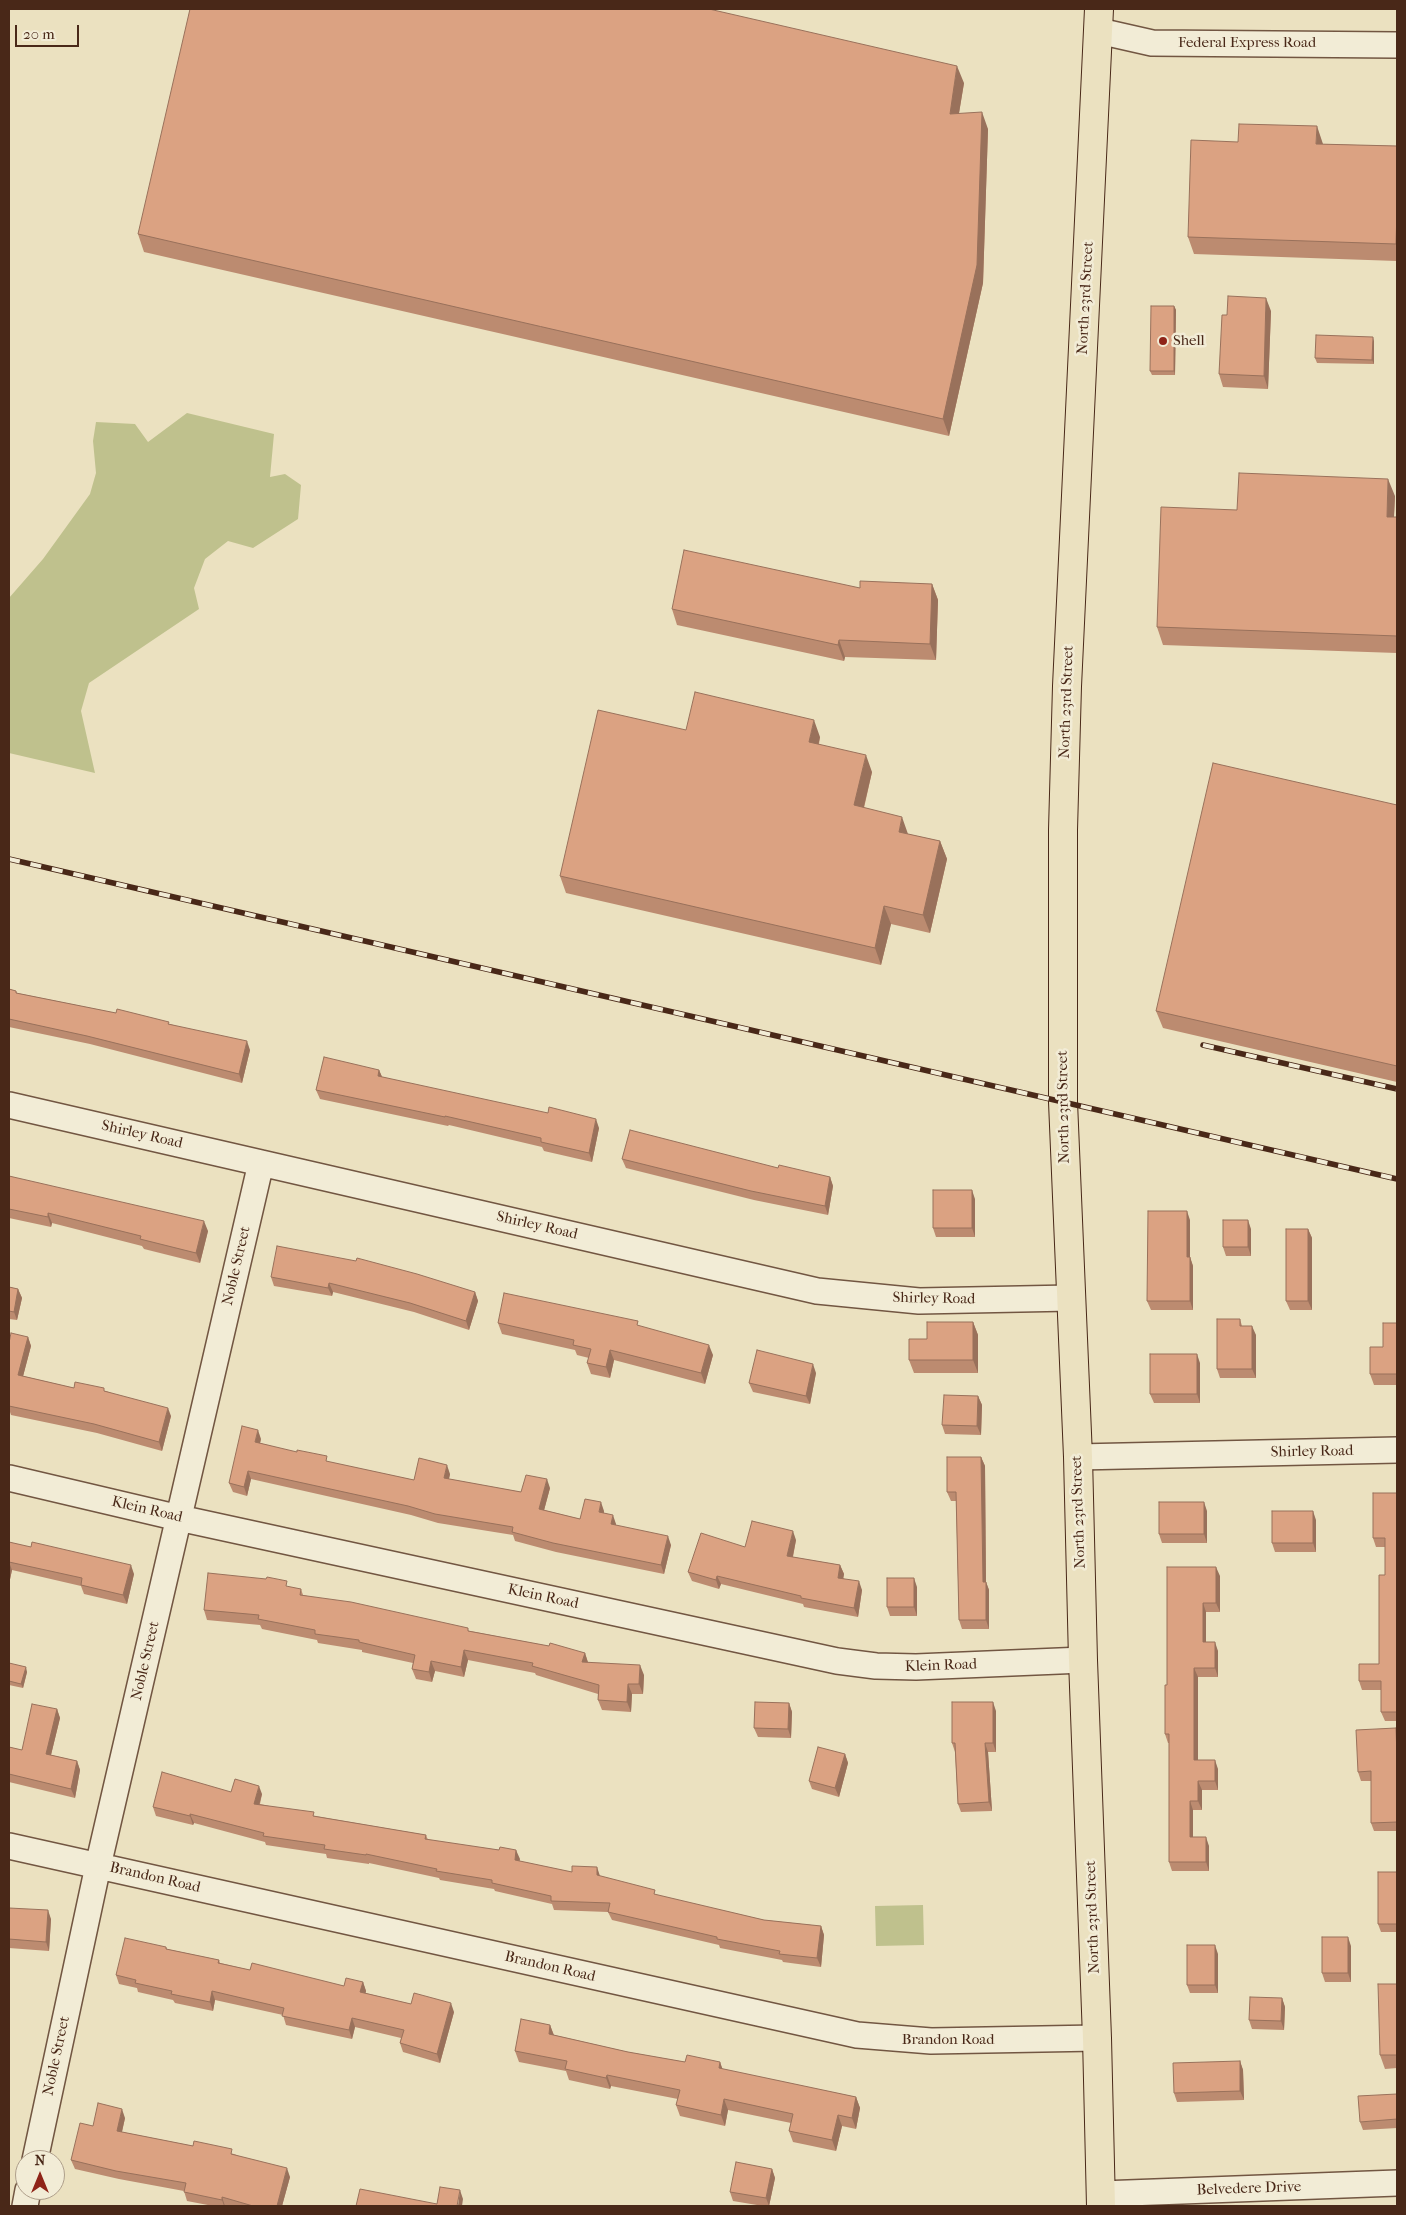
<!DOCTYPE html>
<html>
<head>
<meta charset="utf-8">
<style>
  body { margin:0 }
  #map { position:relative; width:1406px; height:2215px; overflow:hidden; background:#ebe1c0; font-family:"IM FELL French Canon",serif }
  canvas { display:block }
  .frame { position:absolute; inset:0; border:10px solid #492818; pointer-events:none }
  .north { position:absolute; left:15px; top:2150px; width:50px; height:50px; box-sizing:border-box; background:#f2ecd6; border:1px solid #ae9e8a; border-radius:50%; rotate:0deg; font-size:14px; font-weight:700; line-height:20px; text-align:center; color:#492818 }
  .north::after { content:''; display:block; margin:auto; width:18px; height:22px; background:#8f2418; clip-path:polygon(50% 0,100% 100%,50% 72%,0 100%) }
  .scale { position:absolute; left:15px; top:25px; width:64px; height:22px; box-sizing:border-box; border:2px solid #492818; border-top:0; padding-left:6px; font-size:15px; line-height:18px; white-space:nowrap; color:#492818; -webkit-text-stroke:4px #f2ecd6; paint-order:stroke }
</style>
</head>
<body>
<div id="map">
<canvas width="1406" height="2215"></canvas>
<div class="frame"></div>
<div class="north">N</div>
<div class="scale">20 m</div>
</div>
<script>
const ctx = document.querySelector('canvas').getContext('2d');
ctx.lineJoin = 'round';
function fill(path, color) {
  ctx.fillStyle = color;
  ctx.fill(path, 'evenodd');
}
function shape(rows) {
  const path = new Path2D();
  for (const r of rows) {
    path.moveTo(r[0], r[1]);
    for (let i = 2; i < r.length; i += 2) path.lineTo(r[i], r[i + 1]);
  }
  return path;
}
function strokePath(path, color, width, dash) {
  ctx.strokeStyle = color;
  ctx.lineWidth = width;
  ctx.lineCap = dash ? 'butt' : 'round';
  ctx.setLineDash(dash || []);
  ctx.stroke(path);
}
function write(font, color, halo, rows, align = 'center') {
  ctx.font = font + ' "IM FELL French Canon",serif';
  ctx.lineWidth = 5;
  ctx.setLineDash([]);
  ctx.textBaseline = 'middle';
  ctx.strokeStyle = halo;
  ctx.fillStyle = color;
  for (const [text, x, y, turn = 0] of rows) {
    ctx.save();
    ctx.translate(x, y);
    ctx.rotate((+turn || 0) * Math.PI / 180);
    ctx.textAlign = isNaN(turn) ? turn : align;
    if (halo) ctx.strokeText(text, 0, 0);
    ctx.fillText(text, 0, 0);
    ctx.restore();
  }
}
fill(shape([
  [187,413,274,434,270,477,285,474,301,485,298,519,253,548,228,541,205,559,194,588,199,609,89,683,81,711,95,773,9,753,9,598,43,559,90,494,96,473,93,441,96,422,135,424,148,442],
  [923,1905,924,1945,876,1946,875,1906]
]), '#bfc18d');
const minor = shape([
  [1099,31,1152,43,1397,45],
  [9,1105,817,1291,919,1301,1071,1298],
  [1078,1457,1397,1450],
  [9,1478,179,1518,837,1661,876,1666,916,1667,1083,1660],
  [9,1846,857,2035,931,2041,1097,2038],
  [35,2160,98,1866,261,1163],
  [1101,2194,1397,2183],
  [25,2206,28,2190]
]);
const major = shape([
  [1099,9,1067,686,1063,830,1063,1102,1078,1457,1083,1660,1097,2038,1101,2206]
]);
strokePath(minor, '#725642', 28);
strokePath(major, '#492818', 30);
strokePath(minor, '#f2ecd6', 25);
strokePath(major, '#ebe1c0', 28);
const rail = shape([
  [9,859,1397,1179],
  [1203,1045,1397,1089]
]);
strokePath(rail, '#492818', 5.5);
strokePath(rail, '#f2ecd6', 4, [11]);
fill(shape([
  [964,83,959,113,988,129,983,283,949,436,144,252,138,234],
  [1238,142,1397,146,1397,261,1194,254,1188,237],
  [1174,306,1176,310,1175,375,1152,375,1150,371],
  [1271,311,1268,389,1223,387,1219,374,1227,315],
  [1374,341,1374,364,1317,363,1315,358],
  [1395,496,1394,517,1397,517,1397,653,1163,645,1157,627,1237,510],
  [932,584,938,600,936,660,845,657,844,661,677,625,672,609,860,588],
  [686,730,820,737,819,744,872,772,864,808,908,834,940,841,947,859,930,933,891,924,881,965,566,893,560,876],
  [1397,805,1397,1082,1163,1028,1156,1011],
  [9,989,16,991,17,993,170,1024,250,1050,242,1083,90,1044,9,1027],
  [379,1070,382,1077,599,1128,592,1162,544,1151,542,1147,449,1125,448,1126,320,1099,316,1090],
  [622,1159,830,1177,833,1186,828,1215,754,1200,626,1168],
  [9,1176,208,1231,200,1263,144,1249,142,1246,52,1223,51,1227,9,1218],
  [975,1199,975,1237,936,1237,933,1228],
  [1190,1220,1190,1257,1193,1266,1193,1310,1151,1310,1147,1301],
  [1251,1229,1251,1256,1226,1256,1223,1247],
  [1308,1229,1312,1238,1312,1310,1290,1310,1286,1301],
  [271,1277,475,1292,478,1301,469,1330,414,1312,333,1292,332,1296,274,1286],
  [9,1287,18,1289,22,1298,17,1320,9,1319],
  [1240,1319,1242,1326,1256,1335,1256,1378,1220,1378,1217,1369],
  [973,1322,978,1335,978,1373,914,1373,909,1360,927,1339],
  [498,1323,639,1326,713,1355,705,1384,614,1360,610,1378,591,1374,587,1363,589,1358,577,1355,575,1350,502,1334],
  [1397,1323,1397,1385,1374,1385,1370,1374,1383,1347],
  [28,1337,31,1346,23,1376,74,1388,106,1391,171,1416,162,1451,97,1433,11,1415,10,1412,9,1411,9,1343],
  [1200,1363,1200,1403,1154,1403,1150,1394],
  [816,1373,810,1404,753,1392,749,1383],
  [978,1396,982,1405,981,1435,945,1434,942,1425],
  [261,1439,260,1443,329,1462,414,1480,450,1474,449,1479,521,1492,550,1488,544,1510,580,1519,604,1511,604,1513,616,1524,616,1525,671,1545,664,1574,556,1552,515,1541,513,1535,438,1523,411,1515,251,1479,247,1496,233,1492,229,1483],
  [981,1457,985,1466,986,1582,989,1590,989,1629,962,1629,959,1620,956,1501,951,1501,947,1492],
  [1397,1493,1397,1721,1385,1721,1381,1712,1381,1690,1362,1690,1359,1681,1379,1664,1385,1575,1385,1547,1376,1547,1373,1538],
  [1207,1511,1207,1543,1162,1543,1159,1534],
  [1316,1520,1316,1552,1275,1552,1272,1543],
  [796,1540,793,1557,840,1565,844,1574,843,1578,862,1590,858,1617,804,1607,803,1604,721,1584,719,1589,692,1581,688,1572,745,1547],
  [9,1542,134,1574,127,1604,84,1594,81,1586,12,1570,9,1584],
  [1167,1567,1220,1576,1220,1612,1206,1612,1206,1642,1218,1651,1218,1677,1198,1677,1198,1760,1218,1769,1218,1790,1202,1790,1202,1810,1193,1810,1193,1837,1209,1846,1209,1871,1172,1871,1169,1862,1169,1743,1168,1743,1165,1734,1167,1685],
  [289,1587,301,1589,303,1595,470,1631,585,1653,588,1662,644,1675,643,1694,632,1694,631,1712,602,1710,598,1700,598,1694,536,1675,535,1673,468,1660,464,1677,435,1671,432,1682,416,1679,412,1669,413,1663,362,1652,362,1650,318,1643,317,1640,262,1629,260,1625,207,1620,204,1610],
  [917,1587,917,1616,890,1616,887,1607],
  [9,1663,27,1672,23,1688,9,1685],
  [789,1703,792,1712,791,1738,758,1737,754,1728],
  [57,1709,60,1718,51,1755,77,1761,80,1770,75,1798,9,1782,9,1747,22,1750],
  [996,1711,996,1752,988,1752,992,1811,961,1812,958,1804,955,1752,952,1743],
  [1397,1732,1397,1831,1374,1831,1371,1823,1371,1781,1361,1781,1358,1772],
  [845,1754,848,1763,839,1797,812,1789,809,1781],
  [231,1792,262,1794,260,1804,315,1816,426,1835,428,1840,499,1850,516,1850,519,1861,572,1872,600,1876,656,1895,764,1920,821,1926,824,1935,821,1967,783,1962,782,1960,720,1948,719,1945,612,1920,608,1912,554,1910,552,1904,495,1891,494,1889,440,1880,439,1878,369,1863,369,1864,327,1858,326,1854,266,1845,265,1842,194,1823,193,1825,156,1816,153,1807],
  [1397,1872,1397,1932,1381,1932,1378,1924],
  [9,1908,51,1919,49,1951,9,1948],
  [1351,1946,1351,1982,1325,1982,1322,1973],
  [166,1947,167,1949,219,1960,220,1963,250,1970,344,1986,363,1982,366,1991,365,1993,411,2004,454,2012,440,2063,403,2052,400,2043,401,2038,355,2027,352,2039,286,2025,283,2015,215,2000,213,2011,175,2003,173,2000,138,1992,137,1988,119,1984,116,1975],
  [1218,1954,1218,1993,1190,1993,1187,1985],
  [1397,1984,1397,2068,1385,2069,1380,2055],
  [1282,1998,1285,2007,1284,2030,1252,2029,1249,2020],
  [550,2025,554,2035,628,2052,685,2062,720,2062,722,2069,856,2097,860,2108,856,2129,842,2126,836,2151,793,2142,789,2131,791,2123,728,2110,725,2126,680,2116,676,2105,678,2099,611,2086,610,2089,569,2080,566,2071,519,2062,515,2051],
  [1240,2061,1243,2070,1244,2100,1177,2102,1174,2093],
  [1397,2094,1397,2128,1363,2130,1360,2122],
  [125,2118,122,2132,234,2154,290,2177,282,2206,213,2206,187,2201,184,2191,119,2179,75,2169,71,2160,93,2126],
  [772,2169,775,2178,769,2206,763,2206,733,2201,730,2192]
]), '#bc8b70');
fill(shape([
  [957,66,964,83,956,131,950,114],
  [982,112,988,129,983,283,949,436,943,419],
  [1317,126,1323,144,1316,144],
  [1397,210,1397,247,1396,244],
  [1266,298,1271,311,1268,389,1264,376],
  [1174,306,1176,310,1175,375,1174,371],
  [1373,337,1374,341,1374,364,1372,360],
  [1388,479,1395,496,1393,534,1387,517],
  [932,584,938,600,936,660,930,644],
  [839,640,845,657,844,661,838,645],
  [814,720,820,737,815,759,809,742],
  [866,755,872,772,860,823,854,805],
  [902,817,908,834,899,832],
  [940,841,947,859,930,933,923,915],
  [884,906,891,924,881,965,875,948],
  [247,1041,250,1050,242,1083,239,1074],
  [379,1070,383,1079,378,1076],
  [596,1119,599,1128,592,1162,589,1153],
  [830,1177,833,1186,828,1215,825,1206],
  [972,1190,975,1199,975,1237,972,1228],
  [1187,1211,1190,1220,1190,1257,1193,1266,1193,1310,1190,1301,1187,1257],
  [48,1213,52,1223,51,1227,48,1217],
  [1248,1220,1251,1229,1251,1256,1248,1247],
  [204,1221,208,1231,200,1263,196,1253],
  [1308,1229,1312,1238,1312,1310,1308,1301],
  [329,1283,333,1292,332,1296,328,1288],
  [18,1289,22,1298,17,1320,14,1312],
  [475,1292,478,1301,469,1330,466,1321],
  [973,1322,978,1335,978,1373,973,1360],
  [1252,1326,1256,1335,1256,1378,1252,1369],
  [28,1337,31,1346,21,1384,18,1375],
  [709,1345,713,1355,705,1384,701,1373],
  [610,1350,614,1360,610,1378,606,1367],
  [1197,1354,1200,1363,1200,1403,1197,1394],
  [813,1364,816,1373,810,1404,806,1396],
  [978,1396,982,1405,981,1435,977,1426],
  [168,1408,171,1416,162,1451,159,1442],
  [258,1430,261,1439,258,1451,255,1442],
  [981,1457,985,1466,986,1589,986,1582,989,1590,989,1629,986,1620,983,1582],
  [447,1465,450,1474,447,1487,444,1478],
  [248,1471,251,1479,247,1496,244,1487],
  [547,1479,550,1488,542,1518,539,1509],
  [601,1502,604,1511,602,1521,599,1512],
  [1204,1502,1207,1511,1207,1543,1204,1534],
  [1313,1511,1316,1520,1316,1552,1313,1543],
  [613,1515,616,1524,614,1533,611,1524],
  [793,1531,796,1540,791,1565,787,1556],
  [668,1536,671,1545,664,1574,661,1565],
  [9,1562,12,1570,9,1584],
  [131,1565,134,1574,127,1604,123,1595],
  [840,1565,844,1574,842,1587,838,1578],
  [1216,1567,1220,1576,1220,1612,1216,1603],
  [717,1576,721,1584,719,1589,716,1580],
  [914,1578,917,1587,917,1616,914,1607],
  [859,1581,862,1590,858,1617,854,1608],
  [1203,1603,1206,1612,1206,1651,1203,1642],
  [1215,1642,1218,1651,1218,1677,1215,1668],
  [464,1650,468,1660,464,1677,461,1667],
  [585,1653,588,1663,582,1662],
  [431,1661,435,1671,432,1682,429,1672],
  [640,1665,644,1675,643,1694,639,1684],
  [26,1667,27,1672,23,1688,21,1684],
  [1194,1668,1198,1677,1198,1769,1194,1760],
  [628,1684,632,1694,631,1712,627,1702],
  [993,1702,996,1711,996,1752,993,1743],
  [789,1703,792,1712,791,1738,788,1729],
  [57,1709,60,1718,49,1763,46,1754],
  [985,1743,988,1752,992,1811,989,1802],
  [845,1754,848,1763,839,1797,835,1788],
  [1215,1760,1218,1769,1218,1790,1215,1781],
  [77,1761,80,1770,75,1798,71,1789],
  [1198,1781,1202,1790,1202,1810,1198,1801],
  [259,1786,262,1794,257,1813,254,1804],
  [1190,1801,1193,1810,1193,1846,1190,1837],
  [190,1814,194,1823,193,1825,190,1816],
  [1206,1837,1209,1846,1209,1871,1206,1862],
  [516,1850,520,1859,518,1869,515,1860],
  [597,1867,600,1876,600,1884,597,1875],
  [48,1910,51,1919,49,1951,46,1942],
  [821,1926,824,1935,821,1967,817,1958],
  [1348,1937,1351,1946,1351,1982,1348,1973],
  [1215,1945,1218,1954,1218,1993,1215,1985],
  [363,1982,366,1991,364,2001,360,1992],
  [212,1991,215,2000,213,2011,210,2002],
  [1282,1998,1285,2007,1284,2030,1281,2021],
  [451,2003,454,2012,440,2063,437,2054],
  [352,2018,355,2027,352,2039,349,2030],
  [550,2025,554,2036,549,2034],
  [1240,2061,1243,2070,1244,2100,1240,2091],
  [720,2062,724,2073,719,2068],
  [607,2075,611,2086,610,2089,606,2078],
  [856,2097,860,2108,856,2129,852,2118],
  [724,2099,728,2110,725,2126,721,2115],
  [122,2109,125,2118,120,2140,117,2131],
  [838,2115,842,2126,836,2151,832,2140],
  [287,2168,290,2177,282,2206,277,2206],
  [772,2169,775,2178,769,2206,766,2198],
  [460,2190,463,2199,462,2206,458,2206],
  [222,2197,225,2206,224,2206,222,2200]
]), '#99715b');
const building = shape([
  [190,9,709,9,957,66,950,114,982,112,977,265,943,419,138,234,190,9],
  [1239,124,1317,126,1316,144,1397,146,1397,210,1396,244,1188,237,1191,140,1238,142,1239,124],
  [1228,296,1266,298,1264,376,1219,374,1222,315,1227,315,1228,296],
  [1151,306,1174,306,1174,371,1150,371,1151,306],
  [1316,335,1373,337,1372,360,1315,358,1316,335],
  [1239,473,1388,479,1387,517,1397,517,1397,636,1157,627,1161,507,1237,510,1239,473],
  [684,550,860,588,860,581,932,584,930,644,839,640,838,645,672,609,684,550],
  [695,692,814,720,809,742,866,755,854,805,902,817,899,832,940,841,923,915,884,906,875,948,560,876,598,710,686,730,695,692],
  [1213,763,1397,805,1397,1066,1156,1011,1213,763],
  [9,989,16,991,16,993,116,1013,117,1009,169,1022,168,1024,247,1041,239,1074,87,1036,9,1019,9,989],
  [324,1057,379,1070,378,1076,548,1113,549,1107,596,1119,589,1153,541,1142,541,1138,445,1116,445,1117,316,1090,324,1057],
  [630,1130,778,1168,779,1165,830,1177,825,1206,751,1191,622,1159,630,1130],
  [9,1176,204,1221,196,1253,140,1239,141,1236,48,1213,48,1217,9,1209,9,1176],
  [933,1190,972,1190,972,1228,933,1228,933,1190],
  [1148,1211,1187,1211,1187,1257,1190,1257,1190,1301,1147,1301,1148,1211],
  [1223,1220,1248,1220,1248,1247,1223,1247,1223,1220],
  [1286,1229,1308,1229,1308,1301,1286,1301,1286,1229],
  [277,1246,356,1261,357,1258,417,1274,475,1292,466,1321,410,1303,329,1283,328,1288,271,1277,277,1246],
  [9,1287,18,1289,14,1312,9,1311,9,1287],
  [504,1293,638,1321,637,1325,709,1345,701,1373,610,1350,606,1367,587,1363,591,1349,573,1345,574,1340,498,1323,504,1293],
  [1217,1319,1240,1319,1240,1326,1252,1326,1252,1369,1217,1369,1217,1319],
  [927,1322,973,1322,973,1360,909,1360,909,1339,927,1339,927,1322],
  [1383,1323,1397,1323,1397,1374,1370,1374,1370,1347,1383,1347,1383,1323],
  [11,1333,28,1337,18,1375,74,1388,75,1382,104,1388,104,1391,168,1408,159,1442,94,1424,9,1406,9,1343,11,1333],
  [757,1350,813,1364,806,1396,749,1383,757,1350],
  [1150,1354,1197,1354,1197,1394,1150,1394,1150,1354],
  [944,1395,978,1396,977,1426,942,1425,944,1395],
  [242,1426,258,1430,255,1442,297,1452,297,1450,327,1456,326,1461,414,1480,419,1458,447,1465,444,1478,521,1492,526,1475,547,1479,539,1509,580,1519,585,1499,601,1502,599,1512,613,1515,611,1524,668,1536,661,1565,553,1543,512,1532,513,1527,435,1514,408,1506,248,1471,244,1487,229,1483,242,1426],
  [947,1457,981,1457,983,1582,986,1582,986,1620,959,1620,956,1492,947,1492,947,1457],
  [1373,1493,1397,1493,1397,1712,1381,1712,1381,1681,1359,1681,1359,1664,1379,1664,1379,1575,1385,1575,1385,1538,1373,1538,1373,1493],
  [1159,1502,1204,1502,1204,1534,1159,1534,1159,1502],
  [1272,1511,1313,1511,1313,1543,1272,1543,1272,1511],
  [752,1521,793,1531,787,1556,840,1565,838,1578,859,1581,854,1608,801,1598,801,1596,717,1576,716,1580,688,1572,701,1533,745,1547,752,1521],
  [9,1542,31,1547,32,1542,131,1565,123,1595,81,1585,82,1578,9,1562,9,1542],
  [1167,1567,1216,1567,1216,1603,1203,1603,1203,1642,1215,1642,1215,1668,1194,1668,1194,1760,1215,1760,1215,1781,1198,1781,1198,1801,1190,1801,1190,1837,1206,1837,1206,1862,1169,1862,1169,1734,1165,1734,1165,1685,1167,1685,1167,1567],
  [208,1573,266,1579,267,1577,287,1581,286,1586,301,1589,300,1595,351,1602,468,1628,468,1631,549,1646,550,1643,585,1653,582,1662,640,1665,639,1684,628,1684,627,1702,598,1700,599,1685,532,1666,533,1663,464,1650,461,1667,431,1661,429,1672,412,1669,415,1655,359,1642,359,1640,315,1634,315,1630,258,1619,259,1615,204,1610,208,1573],
  [887,1578,914,1578,914,1607,887,1607,887,1578],
  [9,1663,26,1667,21,1684,9,1681,9,1663],
  [755,1702,789,1703,788,1729,754,1728,755,1702],
  [952,1702,993,1702,993,1743,985,1743,989,1802,958,1804,955,1743,952,1743,952,1702],
  [32,1704,57,1709,46,1754,77,1761,71,1789,9,1774,9,1747,22,1750,32,1704],
  [1396,1728,1397,1756,1397,1822,1371,1823,1371,1771,1358,1772,1356,1730,1396,1728],
  [818,1747,845,1754,835,1788,809,1781,818,1747],
  [162,1772,231,1792,235,1779,259,1786,254,1804,314,1812,313,1816,426,1835,425,1839,499,1850,500,1847,516,1850,515,1860,572,1872,572,1866,597,1867,597,1875,655,1890,654,1894,764,1920,821,1926,817,1958,779,1954,780,1951,717,1939,717,1937,608,1912,610,1903,551,1901,551,1896,492,1883,492,1880,436,1871,437,1869,366,1854,366,1855,324,1849,325,1845,263,1836,264,1833,190,1814,190,1816,153,1807,162,1772],
  [1378,1872,1397,1872,1397,1924,1378,1924,1378,1872],
  [9,1908,48,1910,46,1942,9,1939,9,1908],
  [1322,1937,1348,1937,1348,1973,1322,1973,1322,1937],
  [125,1938,166,1947,166,1949,219,1960,218,1963,250,1970,252,1963,344,1986,346,1978,363,1982,360,1992,411,2004,414,1993,451,2003,437,2054,400,2043,404,2030,352,2018,349,2030,282,2016,284,2008,212,1991,210,2002,171,1994,172,1991,135,1983,136,1980,116,1975,125,1938],
  [1187,1945,1215,1945,1215,1985,1187,1985,1187,1945],
  [1378,1984,1397,1984,1397,2055,1380,2055,1378,1984],
  [1250,1997,1282,1998,1281,2021,1249,2020,1250,1997],
  [521,2019,550,2025,549,2034,628,2052,685,2062,687,2055,720,2062,719,2068,856,2097,852,2118,838,2115,832,2140,789,2131,793,2114,724,2099,721,2115,676,2105,680,2090,607,2075,606,2078,565,2069,567,2061,515,2051,521,2019],
  [1240,2061,1240,2091,1174,2093,1173,2063,1240,2061],
  [1397,2094,1397,2119,1360,2122,1358,2096,1397,2094],
  [98,2103,122,2109,117,2131,193,2146,194,2141,232,2149,231,2154,287,2168,277,2206,253,2206,222,2197,222,2200,184,2192,186,2183,116,2171,71,2160,80,2123,93,2126,98,2103],
  [736,2162,772,2169,766,2198,730,2192,736,2162],
  [440,2187,460,2190,457,2206,460,2206,356,2206,360,2189,437,2204,440,2187]
]);
fill(building, '#dba282');
strokePath(building, '#99715b', 1);
for (const [x, y, r, color] of [
  [1163,341,5,"#8f2418"]
]) {
  const dot = new Path2D();
  dot.arc(x, y, r, 0, 2 * Math.PI);
  ctx.fillStyle = color;
  ctx.fill(dot);
  strokePath(dot, '#f2ecd6', 2);
}
write('15px', '#492818', '#f2ecd6', [
  ["Federal Express Road",1247,43],
  ["North 23rd Street",1086,298,-87],
  ["North 23rd Street",1067,702,-88],
  ["North 23rd Street",1064,1107,-91],
  ["Shirley Road",142,1135,13],
  ["Shirley Road",537,1226,13],
  ["Noble Street",237,1266,-77],
  ["Shirley Road",934,1299,1],
  ["Shirley Road",1312,1452,-1],
  ["Klein Road",147,1510,13],
  ["North 23rd Street",1079,1512,-92],
  ["Klein Road",543,1597,12],
  ["Noble Street",146,1661,-77],
  ["Klein Road",941,1666,-2],
  ["Brandon Road",155,1878,13],
  ["North 23rd Street",1093,1917,-92],
  ["Brandon Road",550,1967,13],
  ["Brandon Road",948,2040],
  ["Noble Street",57,2056,-78],
  ["Belvedere Drive",1249,2189,-2]
]);
write('15px', '#492818', '#f2ecd6', [
  ["Shell",1173,341]
], 'left');
</script>
</body>
</html>
